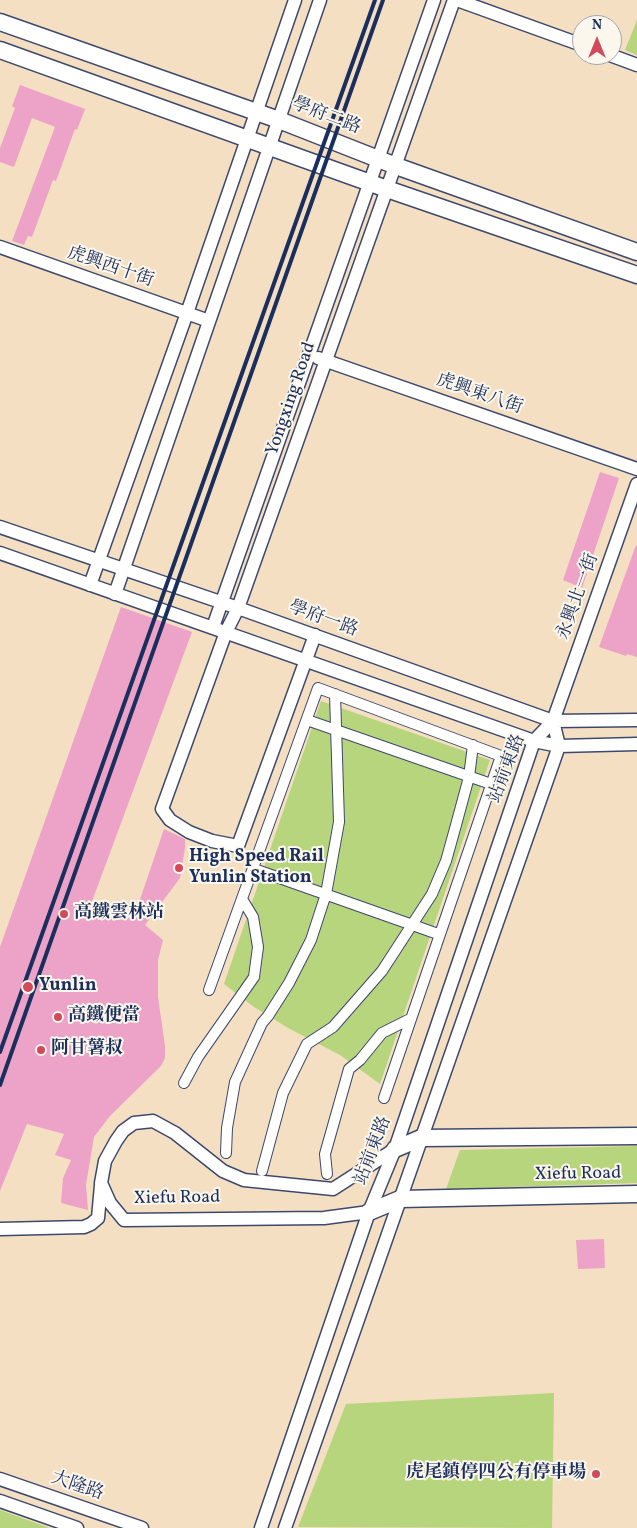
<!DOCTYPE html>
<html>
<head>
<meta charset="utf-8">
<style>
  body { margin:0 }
  #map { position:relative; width:637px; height:1528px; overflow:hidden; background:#f4dfc3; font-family:Vollkorn,serif }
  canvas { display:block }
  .north { position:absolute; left:572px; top:15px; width:50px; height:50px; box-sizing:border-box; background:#fbf7ec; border:1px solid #a1a7b3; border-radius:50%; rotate:0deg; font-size:14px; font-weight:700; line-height:20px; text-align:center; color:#1b2f5e }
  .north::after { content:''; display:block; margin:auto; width:18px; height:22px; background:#d1495b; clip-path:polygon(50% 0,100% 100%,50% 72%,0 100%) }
</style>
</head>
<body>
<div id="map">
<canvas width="637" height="1528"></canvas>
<div class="north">N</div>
</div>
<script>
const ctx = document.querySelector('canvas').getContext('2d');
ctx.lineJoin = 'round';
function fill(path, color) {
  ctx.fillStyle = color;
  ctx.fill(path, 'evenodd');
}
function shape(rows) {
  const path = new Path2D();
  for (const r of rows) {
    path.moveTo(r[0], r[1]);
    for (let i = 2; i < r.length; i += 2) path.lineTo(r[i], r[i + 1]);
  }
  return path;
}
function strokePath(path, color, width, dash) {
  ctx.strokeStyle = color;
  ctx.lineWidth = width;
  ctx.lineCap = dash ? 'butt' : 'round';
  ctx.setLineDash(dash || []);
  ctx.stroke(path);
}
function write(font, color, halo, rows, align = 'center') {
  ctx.font = font + ' Vollkorn,"Noto Serif TC",serif';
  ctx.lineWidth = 4;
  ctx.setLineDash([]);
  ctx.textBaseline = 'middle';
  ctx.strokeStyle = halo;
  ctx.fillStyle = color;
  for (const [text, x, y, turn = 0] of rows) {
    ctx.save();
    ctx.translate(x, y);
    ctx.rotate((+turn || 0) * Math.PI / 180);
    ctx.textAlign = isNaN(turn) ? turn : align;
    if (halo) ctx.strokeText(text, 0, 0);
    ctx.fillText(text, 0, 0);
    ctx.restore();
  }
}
fill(shape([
  [637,20,637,55,625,50],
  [321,701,490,760,380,1084,340,1055,288,1028,254,1007,224,984],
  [637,1146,637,1183,446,1189,460,1150],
  [554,1393,552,1528,298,1527,346,1404],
  [0,1510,50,1528,0,1528]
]), '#b7d57c');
fill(shape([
  [20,85,85,109,77,130,75,129,56,181,53,180,32,237,28,236,24,245,12,241,55,127,32,118,14,167,0,162,0,148,15,108,12,106],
  [600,472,619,478,582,588,563,580],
  [636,545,637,546,637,657,627,654,626,656,599,647],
  [121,607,192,632,91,904,133,920,164,829,185,839,185,848,180,878,145,925,163,940,158,960,158,997,165,1046,165,1058,161,1066,110,1116,94,1137,86,1185,88,1210,61,1203,63,1178,71,1160,55,1155,64,1134,27,1124,0,1191,0,947],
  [604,1239,605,1268,578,1269,576,1240]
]), '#eda3c7');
const pedestrian = shape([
  [307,720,491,784],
  [254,869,438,934],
  [209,990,318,688,501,756,384,1098],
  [184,1083,198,1057,254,977,258,947,253,917,242,899],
  [226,1153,227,1128,235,1082,262,1023,268,1016,289,983,311,940,326,894,339,822,335,694],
  [262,1171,283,1093,307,1044,333,1027,382,971,432,894,446,861,456,825,469,777,473,745],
  [327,1174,325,1154,349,1069,360,1060,382,1033,410,1019]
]);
const minor = shape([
  [457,0,582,45],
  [610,55,637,65],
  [0,247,209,321],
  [318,358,637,469],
  [0,527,238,608,553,721,637,720],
  [0,553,534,741,559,746,637,744],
  [90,585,187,313,295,0],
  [115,594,320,0],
  [213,627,434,0],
  [315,635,238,846,212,841,189,832,170,820,162,809,226,632,238,608,454,0],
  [369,1212,324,1218,124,1220,110,1203,101,1183,105,1161,116,1141,123,1131,134,1123,153,1121,175,1133,223,1171,244,1180,333,1189,395,1149],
  [0,1229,84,1227,91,1224,98,1218,101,1185],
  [0,1479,142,1528],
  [0,1501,77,1528],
  [261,1528,369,1212,395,1149,534,741,553,721,637,484],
  [285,1528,559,746,553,721]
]);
const tertiary = shape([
  [0,22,279,120,396,166,637,252],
  [0,50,387,189,637,275],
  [395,1149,421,1138,637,1136],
  [369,1212,400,1199,637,1194]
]);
strokePath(pedestrian, '#3c496d', 12);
strokePath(minor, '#3c496d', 15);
strokePath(tertiary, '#3c496d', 19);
strokePath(pedestrian, '#fff', 10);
strokePath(minor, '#fff', 12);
strokePath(tertiary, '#fff', 16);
strokePath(shape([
  [0,1052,375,0],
  [0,1085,383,0]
]), '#1b2f5e', 4);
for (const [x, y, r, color] of [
  [179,868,5,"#d1495b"],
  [64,914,5,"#d1495b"],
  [28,987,6,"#d1495b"],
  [58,1017,5,"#d1495b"],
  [41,1050,5,"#d1495b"],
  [596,1474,5,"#d1495b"]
]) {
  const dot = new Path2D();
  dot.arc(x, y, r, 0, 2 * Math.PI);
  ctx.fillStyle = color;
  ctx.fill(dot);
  strokePath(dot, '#fbf7ec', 2);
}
write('18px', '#1b2f5e', '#fbf7ec', [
  ["學府二路",326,117,21],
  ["虎興西十街",110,268,19],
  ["虎興東八街",479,395,19],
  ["Yongxing Road",292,399,-71],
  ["永興北一街",579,597,-70],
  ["學府一路",323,620,20],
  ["站前東路",508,769,-69],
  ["站前東路",374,1151,-69],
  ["Xiefu Road",578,1175,-1],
  ["Xiefu Road",177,1199,-1],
  ["大隆路",77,1487,19]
]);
write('bold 18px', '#1b2f5e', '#fbf7ec', [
  ["High Speed Rail",189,858],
  ["Yunlin Station",189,879],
  ["高鐵雲林站",74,914],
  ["Yunlin",39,987],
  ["高鐵便當",68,1017],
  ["阿甘薯叔",51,1050],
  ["虎尾鎮停四公有停車場",586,1474,"right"]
], 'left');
</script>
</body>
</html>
